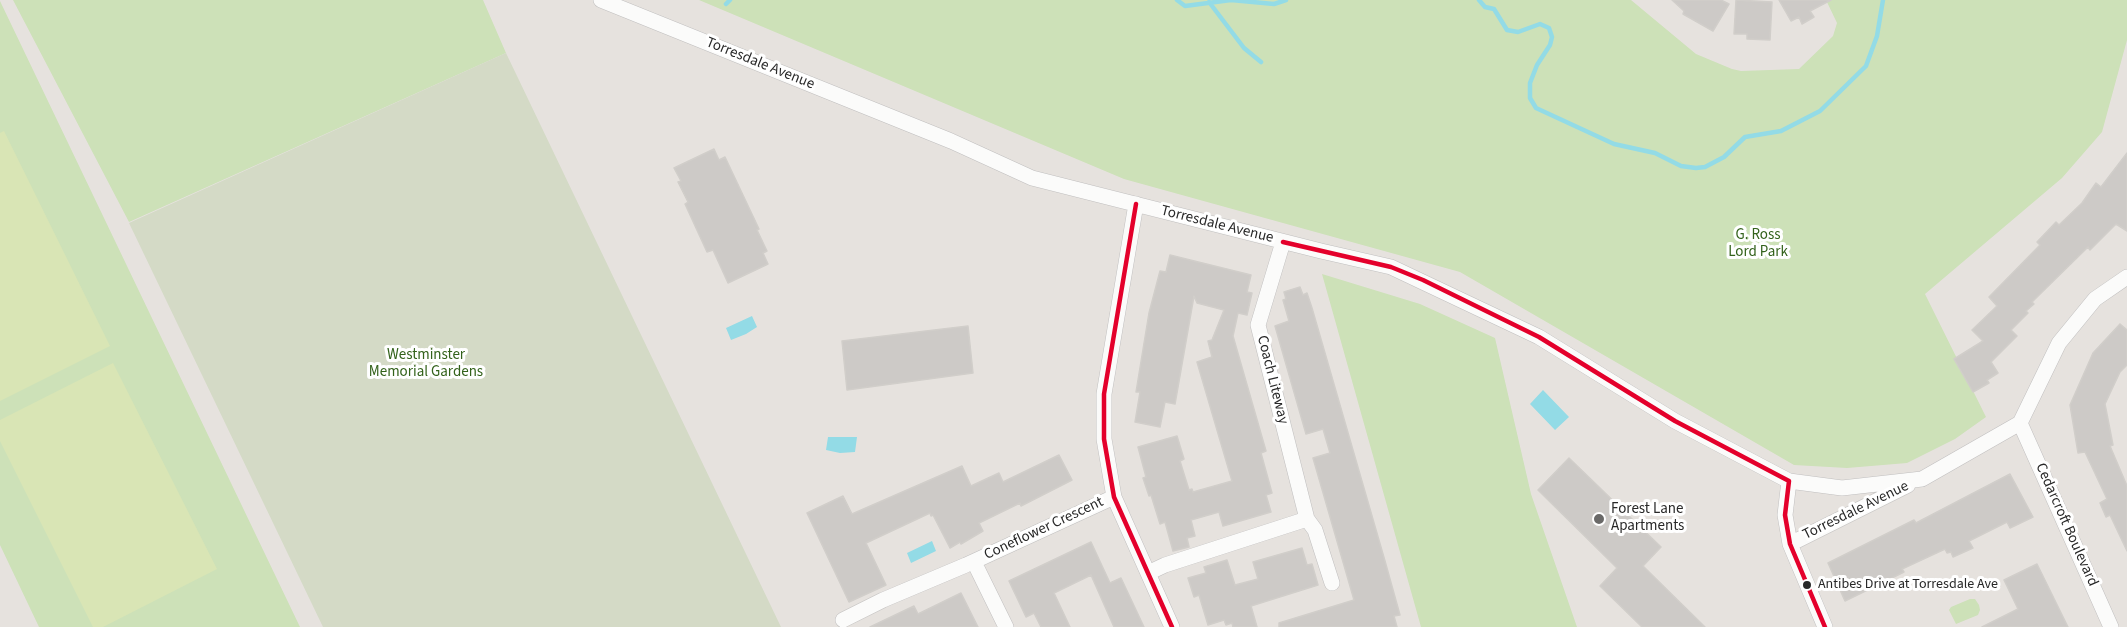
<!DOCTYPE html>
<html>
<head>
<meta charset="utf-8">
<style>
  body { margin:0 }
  canvas { display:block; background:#e6e2de }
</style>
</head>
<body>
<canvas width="2127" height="627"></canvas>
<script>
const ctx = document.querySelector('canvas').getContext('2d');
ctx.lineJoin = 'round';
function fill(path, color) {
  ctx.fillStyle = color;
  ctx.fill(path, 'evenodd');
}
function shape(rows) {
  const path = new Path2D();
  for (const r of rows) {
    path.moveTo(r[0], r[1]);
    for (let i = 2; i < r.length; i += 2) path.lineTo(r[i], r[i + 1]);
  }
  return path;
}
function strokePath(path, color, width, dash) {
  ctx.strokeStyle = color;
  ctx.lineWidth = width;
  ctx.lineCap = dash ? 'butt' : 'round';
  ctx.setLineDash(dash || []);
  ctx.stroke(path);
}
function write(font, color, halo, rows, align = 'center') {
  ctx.font = font + ' "Source Sans 3",sans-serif';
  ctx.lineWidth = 6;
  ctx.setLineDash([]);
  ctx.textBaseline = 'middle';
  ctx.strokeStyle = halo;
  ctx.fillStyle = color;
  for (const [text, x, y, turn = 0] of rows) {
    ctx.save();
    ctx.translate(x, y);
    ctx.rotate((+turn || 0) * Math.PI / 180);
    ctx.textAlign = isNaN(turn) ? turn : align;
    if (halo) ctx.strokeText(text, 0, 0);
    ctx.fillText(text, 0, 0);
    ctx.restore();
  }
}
fill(shape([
  [13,0,483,0,506,53,129,222],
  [699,0,1631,0,1696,54,1732,69,1741,71,1799,69,1833,36,1837,23,1826,0,2127,0,2127,40,2102,132,2062,178,1925,294,1986,417,1955,439,1907,463,1847,468,1794,465,1460,272,1124,179],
  [0,1,300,627,39,627,0,545],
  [1322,274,1420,304,1495,338,1531,494,1577,627,1421,627],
  [1970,599,1975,599,1979,605,1980,610,1978,615,1956,624,1949,610,1951,607]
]), '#cde1b8');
fill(shape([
  [506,53,781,627,323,627,129,223]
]), '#d4dac6');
fill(shape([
  [4,131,110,346,0,401,0,133],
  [113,363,217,569,103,627,93,627,0,441,0,420]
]), '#d9e5b5');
fill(shape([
  [752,316,757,327,746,334,731,340,726,328],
  [1543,390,1569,417,1555,430,1530,404],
  [828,437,857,437,855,452,840,453,826,450],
  [932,541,936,551,911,563,907,553]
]), '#93dbe6');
strokePath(shape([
  [1177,0,1185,6,1231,0,1274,4,1286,0],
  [1479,0,1485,7,1494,9,1507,30,1518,32,1540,24,1549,28,1552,37,1550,45,1537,65,1530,83,1530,98,1536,108,1614,144,1655,153,1681,166,1696,168,1705,167,1724,157,1745,137,1781,131,1820,111,1866,66,1877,36,1883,0],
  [1209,2,1244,48,1261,62],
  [726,4,730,0]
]), '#93dbe6', 4.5);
const building = shape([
  [1672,0,1721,0,1729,4,1713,31,1683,14,1684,11,1672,0],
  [1736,0,1772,2,1770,40,1747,39,1747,34,1734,34,1736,0],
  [1779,0,1831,0,1810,11,1814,17,1802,24,1799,17,1791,21,1779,0],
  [714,149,719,160,725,157,759,229,757,230,767,251,763,253,768,264,728,283,713,250,707,252,685,204,688,202,678,182,681,181,674,168,714,149],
  [2127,153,2127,231,2116,224,2090,250,2088,247,2032,302,2034,304,2026,311,2028,313,2011,330,2017,336,1991,362,1998,373,1987,380,1989,383,1973,392,1954,359,1983,341,1972,330,1997,306,1989,297,2040,245,2037,242,2056,222,2059,225,2082,203,2096,183,2101,187,2127,153],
  [1170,255,1251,275,1247,292,1252,293,1247,315,1238,313,1233,336,1266,451,1261,453,1272,493,1266,495,1271,512,1223,526,1219,512,1191,520,1195,536,1187,538,1189,547,1173,551,1165,522,1160,524,1151,495,1149,496,1143,478,1146,477,1138,447,1177,436,1184,459,1180,461,1189,490,1192,489,1193,492,1232,481,1197,362,1212,357,1208,341,1212,340,1224,310,1197,303,1194,296,1175,404,1165,402,1160,427,1135,422,1140,392,1136,392,1149,313,1160,271,1166,272,1170,255],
  [1300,287,1303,295,1307,293,1312,308,1385,561,1400,615,1394,616,1397,627,1279,627,1279,623,1354,600,1313,458,1330,453,1323,429,1306,434,1275,326,1289,321,1283,300,1286,299,1284,292,1300,287],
  [2120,324,2127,330,2127,365,2120,372,2105,404,2113,445,2110,446,2127,486,2127,551,2110,515,2106,517,2100,503,2107,499,2085,452,2078,453,2070,405,2093,353,2120,324],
  [968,326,973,373,847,390,842,341,968,326],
  [1059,455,1072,480,1021,506,1020,503,979,523,983,531,961,544,960,542,950,548,933,515,931,516,930,513,866,543,886,585,849,602,807,513,843,496,852,514,962,466,971,486,999,473,1003,482,1059,455],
  [1569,458,1661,547,1643,566,1705,627,1642,627,1600,586,1617,568,1538,490,1569,458],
  [2010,474,2033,517,2010,528,2007,522,1969,541,1973,548,1953,557,1951,552,1947,553,1945,549,1902,569,1904,572,1845,601,1828,563,1914,520,1916,523,2010,474],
  [1091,542,1110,583,1121,578,1144,627,1114,627,1091,575,1054,593,1070,627,1041,627,1034,613,1026,617,1009,581,1091,542],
  [1302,548,1307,565,1312,564,1318,585,1251,606,1257,627,1233,627,1232,623,1226,625,1224,620,1208,625,1199,595,1194,597,1188,578,1206,573,1204,567,1227,560,1235,585,1258,579,1253,562,1302,548],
  [2037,564,2068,627,1982,627,2018,609,2004,580,2037,564],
  [961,593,978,627,870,627,914,606,918,614,961,593]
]);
fill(building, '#cdcac7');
strokePath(building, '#d1ceca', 1.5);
const street = shape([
  [601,0,951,141,1032,178,1321,251,1391,267,1539,337,1675,421,1789,481,1842,488,1922,479,2020,423,2059,343,2095,299,2127,277],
  [1136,204,1104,394,1104,439,1114,497,1172,627],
  [2020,423,2111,627],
  [1789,481,1785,515,1790,544,1825,627],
  [1307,519,1315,530,1332,583],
  [1790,544,1908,485],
  [974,562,1006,627],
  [1148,573,1165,565,1307,519,1258,325,1283,242],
  [843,620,883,600,966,565,1114,497]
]);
strokePath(street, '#c0bfbf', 16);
strokePath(street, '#fbfbfa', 15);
strokePath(shape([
  [1136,204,1104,394,1104,439,1114,497,1172,627],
  [1283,242,1391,267,1423,280,1539,337,1675,421,1789,481,1785,515,1790,544,1825,627]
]), '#e4002b', 4.5);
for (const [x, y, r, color] of [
  [1599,519,6,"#6a6968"],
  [1807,585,5,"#282828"]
]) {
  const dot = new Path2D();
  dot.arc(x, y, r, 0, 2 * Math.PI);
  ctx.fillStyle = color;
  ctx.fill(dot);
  strokePath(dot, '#fff', 2);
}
write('14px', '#282828', '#fff', [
  ["Antibes Drive at Torresdale Ave",1818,585]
], 'left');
write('15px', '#282828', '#fff', [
  ["Torresdale Avenue",760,64,22],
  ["Torresdale Avenue",1217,225,14],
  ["Coach Liteway",1272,380,76],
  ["Torresdale Avenue",1856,511,-26],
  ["Cedarcroft Boulevard",2066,525,66],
  ["Coneflower Crescent",1044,529,-25]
]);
write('15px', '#33621b', '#fff', [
  ["G. Ross",1758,236],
  ["Lord Park",1758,253],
  ["Westminster",426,356],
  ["Memorial Gardens",426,373]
]);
write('15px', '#282828', '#fff', [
  ["Forest Lane",1611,510],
  ["Apartments",1611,527]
], 'left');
</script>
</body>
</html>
